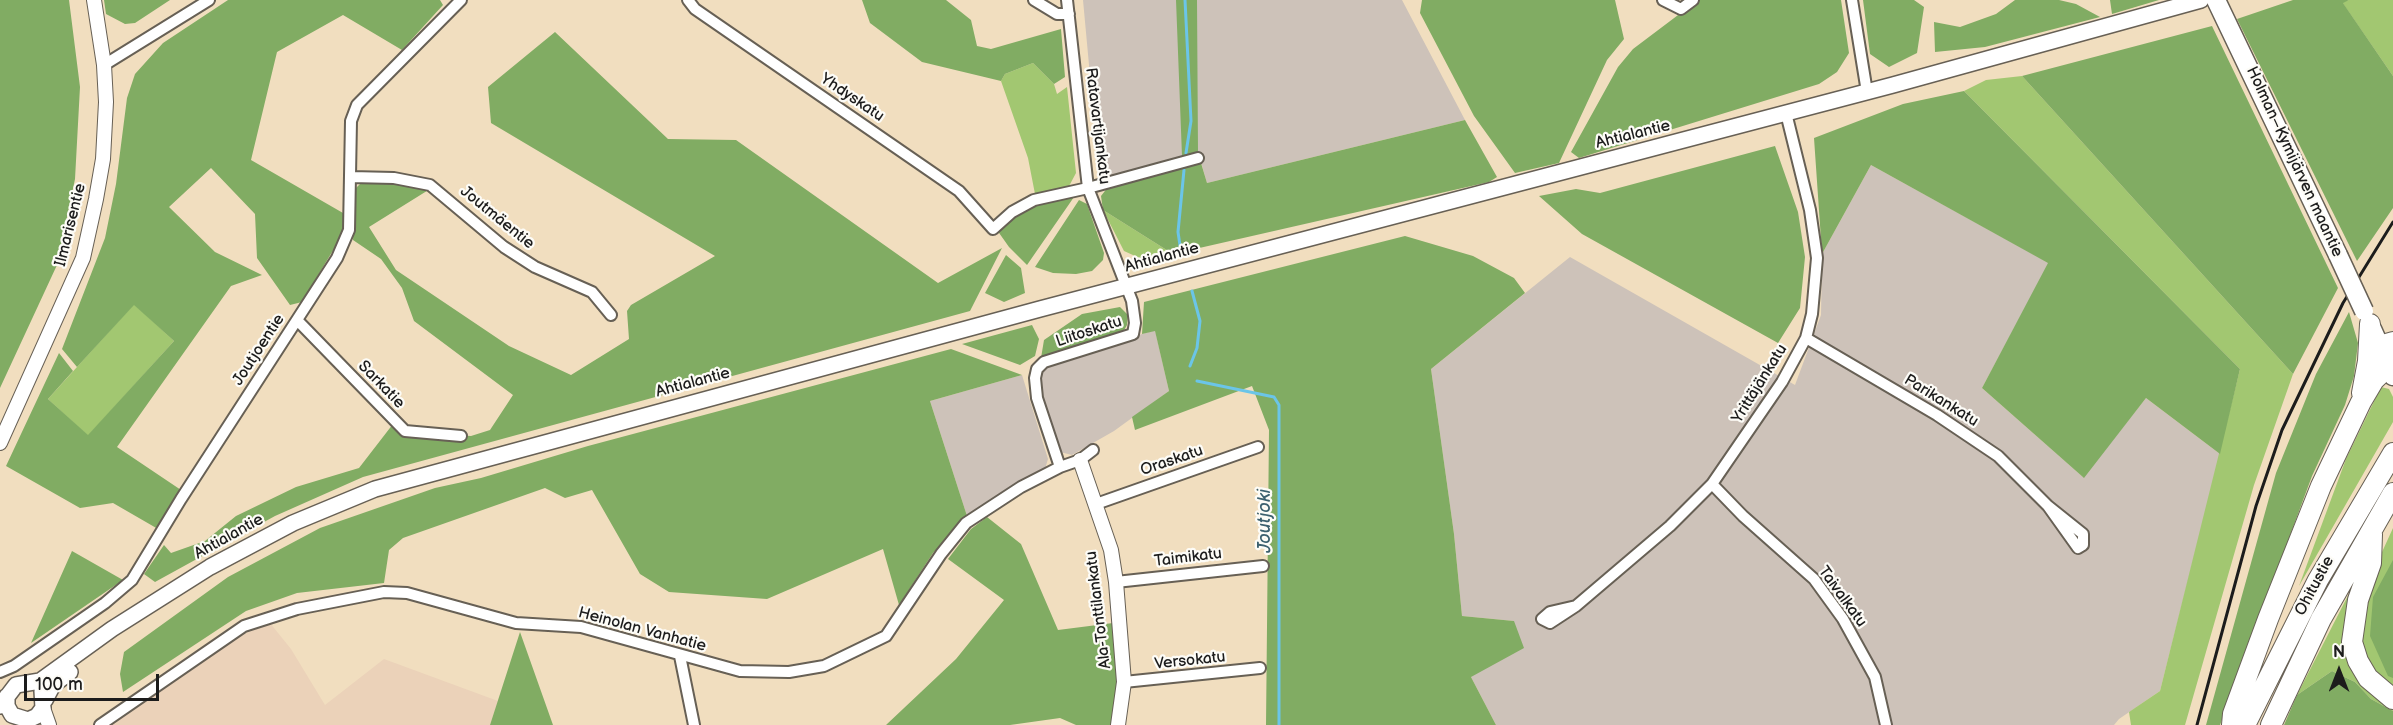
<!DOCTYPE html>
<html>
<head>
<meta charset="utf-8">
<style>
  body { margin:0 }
  #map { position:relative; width:2393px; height:725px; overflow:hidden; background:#f1debf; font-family:"Balsamiq Sans",sans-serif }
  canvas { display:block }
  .north { position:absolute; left:2309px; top:641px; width:60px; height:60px; -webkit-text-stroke:4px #fdfcf7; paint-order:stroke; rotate:0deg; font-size:16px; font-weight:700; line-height:24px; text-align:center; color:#1c1c1c }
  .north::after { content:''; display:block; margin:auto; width:21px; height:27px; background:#1c1c1c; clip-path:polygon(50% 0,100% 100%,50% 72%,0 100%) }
  .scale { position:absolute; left:24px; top:674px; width:135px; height:27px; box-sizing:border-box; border:3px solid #1c1c1c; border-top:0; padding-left:8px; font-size:18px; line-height:21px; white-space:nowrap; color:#1c1c1c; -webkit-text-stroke:4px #fdfcf7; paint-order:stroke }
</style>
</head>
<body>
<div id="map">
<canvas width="2393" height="725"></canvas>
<div class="north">N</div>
<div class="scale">100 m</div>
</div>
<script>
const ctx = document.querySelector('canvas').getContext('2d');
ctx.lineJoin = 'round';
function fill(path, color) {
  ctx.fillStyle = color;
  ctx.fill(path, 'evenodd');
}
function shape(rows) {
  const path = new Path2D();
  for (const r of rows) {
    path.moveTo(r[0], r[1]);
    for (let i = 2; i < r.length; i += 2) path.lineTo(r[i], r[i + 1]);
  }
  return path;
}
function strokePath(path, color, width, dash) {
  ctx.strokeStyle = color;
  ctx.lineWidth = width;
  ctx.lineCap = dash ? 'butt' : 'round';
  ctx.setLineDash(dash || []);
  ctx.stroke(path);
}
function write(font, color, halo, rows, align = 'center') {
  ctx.font = font + ' "Balsamiq Sans",sans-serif';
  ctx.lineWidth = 4.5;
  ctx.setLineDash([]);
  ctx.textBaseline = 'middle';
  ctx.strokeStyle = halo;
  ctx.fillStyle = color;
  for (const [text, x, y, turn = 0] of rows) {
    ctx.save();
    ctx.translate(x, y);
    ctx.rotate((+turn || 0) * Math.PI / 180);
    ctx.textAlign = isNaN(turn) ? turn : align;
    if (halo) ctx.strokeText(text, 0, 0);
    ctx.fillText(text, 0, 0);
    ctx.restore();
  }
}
fill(shape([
  [270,623,291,649,325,705,384,659,498,701,490,725,108,725,174,678,242,635]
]), '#ebd2b9');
fill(shape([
  [1083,0,1402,0,1465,120,1207,183,1198,152,1104,177,1099,173],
  [1871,165,2049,263,1982,388,2083,477,2146,398,2220,454,2160,691,2119,719,2114,725,1496,725,1471,677,1514,621,1462,616,1454,534,1431,369,1570,257,1795,385,1821,315,1822,254],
  [1155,330,1169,391,1114,431,1072,455,1060,452,1042,396,1042,369,1047,363],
  [1022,375,1048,459,1045,469,967,516,930,401]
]), '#cdc2b9');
fill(shape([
  [2349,0,2393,0,2393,76,2342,2],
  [1033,63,1054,84,1057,94,1067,87,1076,173,1068,188,1035,194,1028,158,1001,81,1005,74],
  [2022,76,2293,374,2254,485,2185,725,2131,725,2129,712,2160,691,2240,369,1964,91,1986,80],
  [1103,210,1173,254,1144,260,1124,251],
  [134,304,174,341,88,436,48,399],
  [2381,387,2389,389,2393,397,2393,422,2299,586,2346,459],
  [2393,528,2393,690,2373,672,2363,646,2363,609,2372,574],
  [2358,576,2345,625,2393,703,2393,711,2371,699,2355,682,2332,671,2297,695]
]), '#a2c771');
fill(shape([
  [0,0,69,0,80,87,75,179,57,265,0,388],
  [104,0,170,0,135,23,125,24,106,14],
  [228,0,440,0,443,5,402,50,343,15,277,52,251,160,343,213,343,228,335,247,302,302,290,305,257,258,255,214,211,168,169,207,215,252,262,275,231,286,117,447,181,490,158,529,113,503,80,508,6,466,59,353,73,371,48,399,88,435,174,341,134,305,77,367,62,349,105,238,116,184,127,98,135,74,163,43],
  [862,0,946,0,971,20,977,46,991,49,1061,29,1065,77,1054,84,1033,63,1005,74,1001,81,922,62,870,23],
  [1176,0,1197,0,1198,152,1182,156],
  [1422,0,1615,0,1624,39,1607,60,1559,163,1515,173,1474,116,1420,13],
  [1698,0,1841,0,1849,53,1837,72,1819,84,1579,158,1571,152,1618,67,1633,49],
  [1863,0,1914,0,1924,7,1917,53,1889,67,1870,54],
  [2015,0,2059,0,2076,4,2100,17,1985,47,1935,52,1934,22,1960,27,1996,14],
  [2110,0,2159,0,2112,14],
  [2293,0,2349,0,2343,3,2393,76,2393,208,2357,261,2237,19],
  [2212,26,2338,288,2293,374,2022,76],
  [555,32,668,139,736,140,938,283,1002,248,970,311,363,477,275,516,155,582,144,574,164,545,171,553,205,541,236,516,296,487,359,468,393,424,407,438,413,432,471,436,490,430,513,395,414,321,402,288,381,259,353,240,355,189,363,181,394,181,430,189,369,227,396,270,509,346,571,375,629,339,627,311,631,305,715,256,491,123,488,87],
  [1964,91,2240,369,2220,454,2146,398,2084,478,1982,388,2048,263,1871,165,1822,254,1814,138,1903,104],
  [1465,120,1497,177,1489,182,1173,254,1103,210,1101,196,1108,187,1201,163,1207,183],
  [1775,146,1798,212,1805,257,1800,308,1778,343,1582,234,1539,196,1576,189,1600,193],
  [1068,195,1074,197,1027,265,1009,247,997,230,1015,214,1037,202],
  [1079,200,1087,204,1104,253,1103,260,1092,271,1076,274,1053,273,1035,267],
  [1405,236,1473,256,1514,278,1525,293,1431,369,1454,534,1462,616,1514,621,1524,648,1471,677,1496,725,1266,725,1269,430,1252,386,1135,430,1132,417,1169,391,1155,331,1142,334,1144,302],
  [1006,255,1021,268,1025,293,1004,302,985,293],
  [1120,307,1128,315,1127,325,1122,334,1041,358,1044,340,1082,314],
  [2349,312,2358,343,2354,376,2345,405,2312,476,2220,725,2206,725,2276,473,2316,374],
  [1032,325,1039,339,1035,356,1020,365,962,344],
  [951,349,1022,375,930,401,967,516,933,553,899,605,883,549,767,599,669,592,640,574,592,490,565,498,545,488,403,538,389,550,384,583,297,593,246,611,123,692,120,674,124,652,228,577,320,528,435,488,481,478,588,446],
  [987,517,1021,544,1058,630,1113,623,1117,676,1113,725,1076,725,1060,718,1010,725,886,725,956,659,1004,600,948,559,971,529],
  [72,551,123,580,31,643],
  [2393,560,2393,678,2388,676,2370,636,2373,597],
  [520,632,553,725,490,725],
  [2332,671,2355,682,2371,699,2393,711,2393,725,2284,725,2297,695]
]), '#81ac63');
strokePath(shape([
  [1185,0,1191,121,1186,153],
  [1181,252,1178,232,1184,170],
  [1190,366,1197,348,1200,321,1192,291],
  [1197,381,1274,397,1279,405,1279,725]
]), '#6bc5e8', 3);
const minor = shape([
  [688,0,695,9,959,191,993,229,1012,212,1034,200,1088,188,1198,158],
  [1034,0,1057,14,1069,14],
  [1663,0,1681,9,1693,0],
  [1852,0,1867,92],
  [104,65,209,0],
  [351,177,394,178,430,185,504,247,535,267,592,292,611,315],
  [297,320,405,431,461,436],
  [1806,338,1937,415,1998,456,2048,506,2078,548,2083,545,2083,534,2048,506],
  [1060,467,1037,398,1035,378,1037,369,1044,362,1133,334,1135,323,1132,301,1088,188,1067,0],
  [1712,484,1743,516,1814,579,1843,619,1875,677,1886,725],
  [1096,504,1258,447],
  [1116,582,1263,566],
  [1576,606,1550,623,1542,619,1550,612,1576,606,1670,526,1712,484,1782,382,1806,338,1812,314,1817,258,1810,210,1786,113],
  [680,656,694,725],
  [0,672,14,666,105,603,132,580,181,499,337,258,349,230,351,121,357,105,461,0],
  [1124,682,1260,668],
  [100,725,244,626,297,609,384,592,407,593,516,623,581,627,740,671,789,672,824,666,886,636,941,554,966,523,1021,487,1060,467,1080,460,1093,450]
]);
const tertiary = shape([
  [0,443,83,258,96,199,103,159,106,102,104,65,94,0],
  [1080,460,1111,550,1116,582,1124,682,1118,725],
  [43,708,49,725]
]);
const secondary = shape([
  [7,696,7,706,12,715,28,720,37,716,43,708,42,691],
  [45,700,53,685,70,672],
  [0,706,16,685,40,681,112,629,210,567,293,523,375,489,1040,309,1893,85,2201,0]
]);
const trunk = shape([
  [2216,0,2338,255],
  [2372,329,2393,376]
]);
const motorway = shape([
  [2386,344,2393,342],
  [2362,393,2368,361,2370,324],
  [2372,534,2371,563,2358,600,2352,642,2358,661,2368,678,2393,699],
  [2232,725,2233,714,2268,619,2321,486,2361,402,2374,380,2393,362],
  [2245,725,2318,580,2393,453],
  [2271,725,2321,619,2393,493]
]);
strokePath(minor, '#676055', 14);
strokePath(tertiary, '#676055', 16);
strokePath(secondary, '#676055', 18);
strokePath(trunk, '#676055', 21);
strokePath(motorway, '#676055', 22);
strokePath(minor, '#fff', 10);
strokePath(tertiary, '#fff', 14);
strokePath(secondary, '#fff', 15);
strokePath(trunk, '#fff', 18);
strokePath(motorway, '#fff', 20);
strokePath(shape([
  [2197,725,2256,506,2282,430,2343,303,2393,222]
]), '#1c1c1c', 3);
const trunkBridge = shape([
  [2338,255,2364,311]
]);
strokePath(trunkBridge, '#676055', 21, []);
strokePath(trunkBridge, '#fff', 18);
write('16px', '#1c1c1c', '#fdfcf7', [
  ["Yhdyskatu",852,98,34],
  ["Ratavartijankatu",1097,126,83],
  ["Ahtialantie",1633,135,-14],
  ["Holman–Kymijärven maantie",2294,162,65],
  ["Joutmäentie",497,218,39],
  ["Ilmarisentie",71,225,-76],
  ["Ahtialantie",1162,258,-15],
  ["Liitoskatu",1089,332,-18],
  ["Joutjoentie",259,350,-57],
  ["Ahtialantie",693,383,-15],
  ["Yrittäjänkatu",1760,384,-58],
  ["Sarkatie",381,385,46],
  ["Parikankatu",1941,401,32],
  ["Oraskatu",1172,461,-19],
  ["Ahtialantie",229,537,-29],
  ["Taimikatu",1188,558,-7],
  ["Ohitustie",2315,586,-62],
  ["Taivalkatu",1842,597,54],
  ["Ala-Tonttilankatu",1099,610,-97],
  ["Heinolan Vanhatie",642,630,15],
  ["Versokatu",1190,661,-6]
]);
write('italic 18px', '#3c606e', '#fdfcf7', [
  ["Joutjoki",1265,521,-90]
]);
</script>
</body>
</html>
